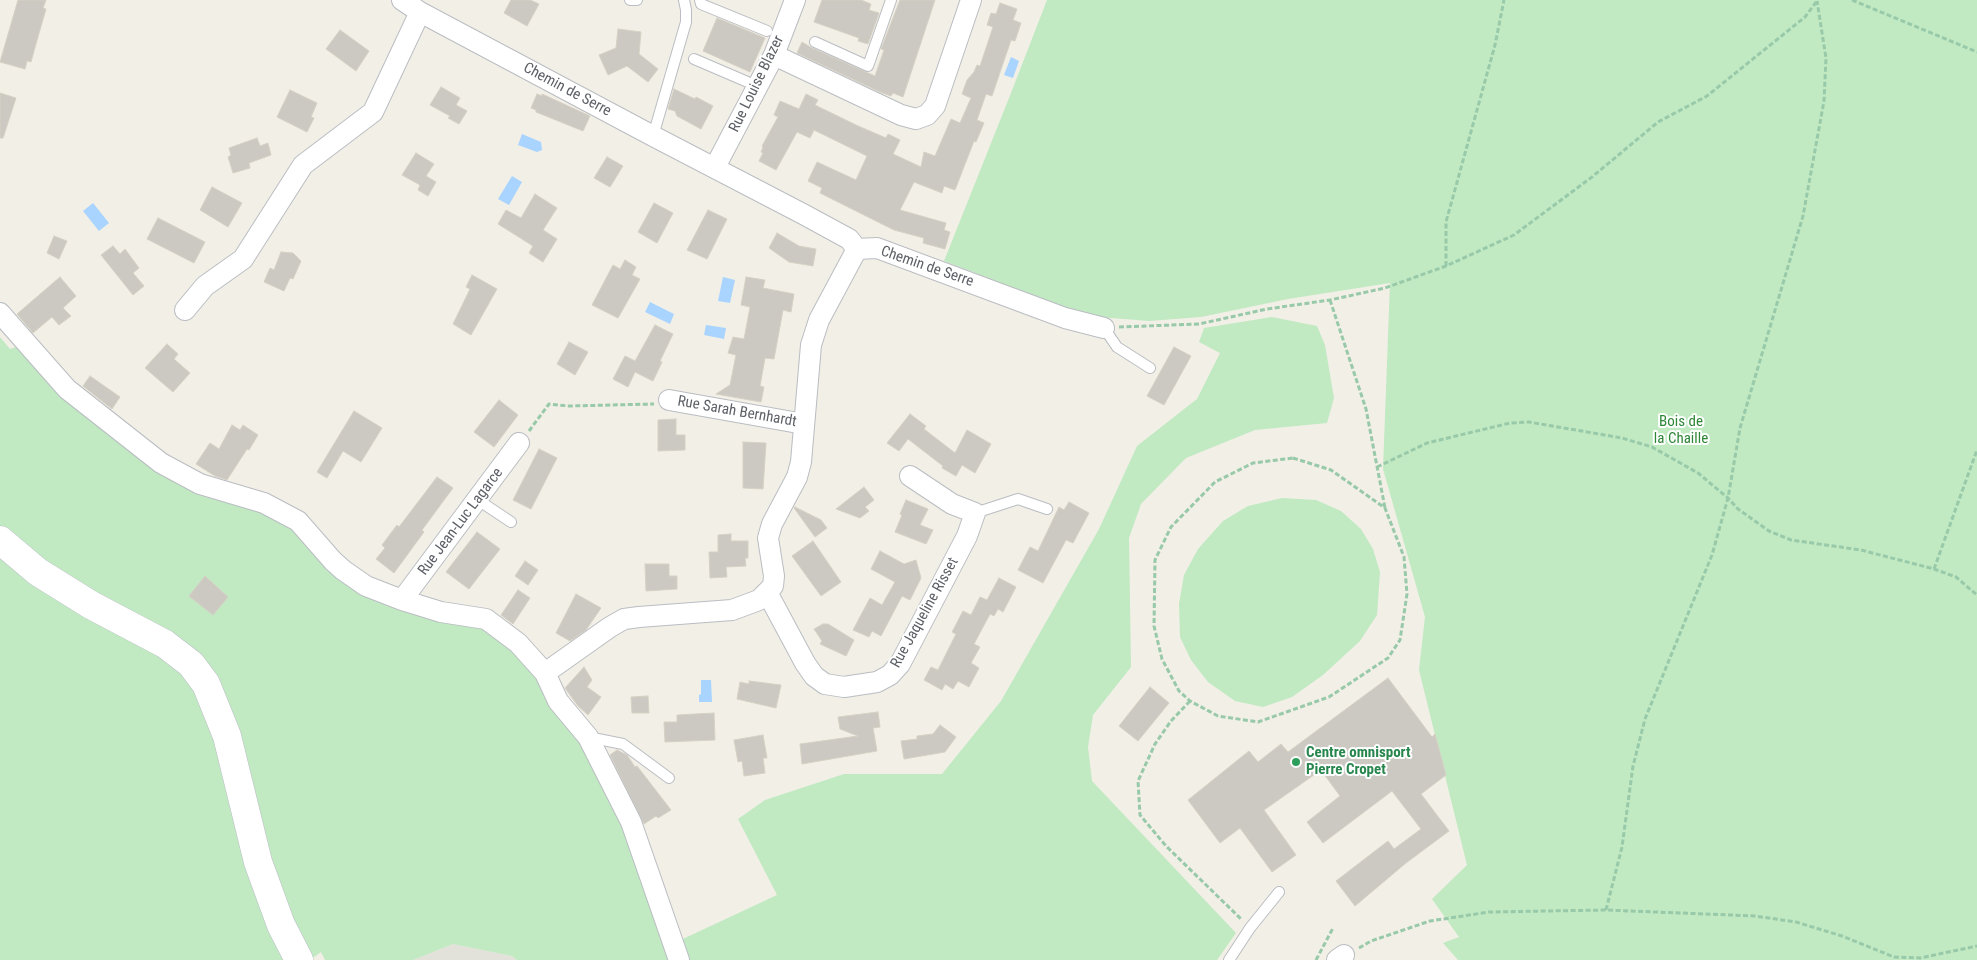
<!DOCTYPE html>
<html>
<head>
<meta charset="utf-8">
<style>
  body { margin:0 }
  canvas { display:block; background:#f1efe6 }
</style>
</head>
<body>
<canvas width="1977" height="960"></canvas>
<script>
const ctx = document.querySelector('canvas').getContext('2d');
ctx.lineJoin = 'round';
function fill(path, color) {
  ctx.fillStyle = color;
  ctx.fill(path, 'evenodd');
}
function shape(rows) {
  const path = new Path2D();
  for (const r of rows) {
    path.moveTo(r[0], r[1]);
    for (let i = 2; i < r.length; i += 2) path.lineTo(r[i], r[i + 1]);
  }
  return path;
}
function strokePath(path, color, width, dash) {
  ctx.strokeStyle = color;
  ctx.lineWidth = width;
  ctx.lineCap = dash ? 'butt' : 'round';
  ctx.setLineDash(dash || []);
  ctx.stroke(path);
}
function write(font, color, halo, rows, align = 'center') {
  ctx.font = font + ' "Roboto Condensed",sans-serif';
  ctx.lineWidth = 4;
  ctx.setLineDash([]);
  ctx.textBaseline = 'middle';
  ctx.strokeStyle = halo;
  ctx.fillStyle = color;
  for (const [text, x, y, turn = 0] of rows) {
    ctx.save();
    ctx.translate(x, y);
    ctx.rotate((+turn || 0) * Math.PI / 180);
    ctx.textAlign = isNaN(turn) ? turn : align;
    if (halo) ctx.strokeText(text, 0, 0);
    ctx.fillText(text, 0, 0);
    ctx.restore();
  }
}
fill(shape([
  [453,944,512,956,517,960,413,960]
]), '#e2e1da');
fill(shape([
  [1047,0,1977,0,1977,960,1458,960,1443,943,1459,937,1432,899,1467,865,1419,670,1425,617,1383,469,1390,283,1288,299,1201,317,1149,321,1099,317,1074,311,944,261,1011,93],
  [1272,317,1317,326,1325,345,1334,398,1327,423,1255,430,1186,458,1141,504,1129,538,1131,667,1093,715,1088,747,1092,781,1236,933,1217,960,517,960,512,956,453,944,413,960,325,960,321,952,310,960,0,960,0,337,10,349,19,346,74,404,291,525,327,566,478,623,506,642,536,675,579,737,629,832,670,945,777,895,738,819,765,800,844,774,942,774,1001,701,1099,529,1137,446,1197,399,1220,353,1199,342,1204,328],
  [1282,498,1316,500,1341,511,1361,529,1373,549,1380,572,1377,615,1360,641,1323,675,1292,697,1263,707,1235,701,1208,682,1191,660,1180,637,1179,604,1184,575,1198,549,1223,521,1248,506]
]), '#c1eac3');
fill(shape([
  [1011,57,1019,61,1013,78,1004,75],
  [522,134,541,142,542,150,537,152,518,145],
  [512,176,522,182,509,205,498,199],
  [93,203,109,223,99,231,83,211],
  [723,277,735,280,730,303,718,301],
  [650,302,674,314,670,324,645,312],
  [706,325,726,328,724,339,704,335],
  [701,680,711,680,712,702,699,702,699,695,701,694]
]), '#a8d4ff');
const building = shape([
  [18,0,46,0,43,8,46,9,34,51,31,62,27,61,25,69,0,62,18,0],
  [511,0,530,0,539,4,527,26,504,13,511,0],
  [822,0,861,0,871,4,869,10,879,13,868,44,858,41,859,38,814,22,822,0],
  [900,0,935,0,903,97,893,93,891,96,880,92,797,53,802,42,812,48,875,76,884,50,881,49,900,0],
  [1000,3,1017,9,1013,20,1021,23,1015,41,1011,40,992,96,986,94,977,120,984,123,976,142,974,141,955,190,944,186,942,193,914,182,900,210,946,223,944,230,950,232,945,249,923,243,924,238,894,230,820,193,822,188,808,181,817,162,856,180,867,156,814,130,810,138,797,132,776,170,759,161,763,153,761,152,763,147,762,146,778,117,774,115,780,101,799,109,806,94,818,100,815,105,856,125,886,138,888,134,900,140,893,154,921,167,924,152,935,156,951,119,960,123,971,98,962,94,967,80,974,72,977,65,980,66,993,27,987,25,991,13,996,14,1000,3],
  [717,18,765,38,750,72,703,51,717,18],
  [618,29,641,32,639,54,658,69,648,82,627,66,608,75,599,55,616,48,618,29],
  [340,30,369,51,356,71,326,49,340,30],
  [441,87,460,98,456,105,467,111,459,124,448,118,450,116,430,105,441,87],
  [674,89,695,99,696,97,713,106,701,129,677,116,675,111,668,109,674,89],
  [290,90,317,103,311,117,314,118,307,132,277,117,290,90],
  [0,93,16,98,3,138,0,138,0,93],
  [537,94,542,96,542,94,590,116,583,131,536,112,536,110,531,108,537,94],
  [257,138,260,146,268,143,271,155,249,163,250,168,233,173,228,157,231,155,229,148,257,138],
  [416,153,434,164,426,176,436,182,428,196,418,190,420,185,402,175,416,153],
  [607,157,623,166,610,187,594,178,607,157],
  [212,187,242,203,228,227,200,210,212,187],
  [535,194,557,208,543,230,557,239,543,262,529,253,533,246,498,224,506,210,521,218,535,194],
  [654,203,673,213,657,243,638,232,654,203],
  [708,210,727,219,707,259,687,250,708,210],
  [158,218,205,242,194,263,147,239,158,218],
  [777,233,799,246,816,249,813,266,789,262,769,248,777,233],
  [54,236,67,241,59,259,47,253,54,236],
  [113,246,120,254,125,249,139,268,133,273,144,286,133,295,101,255,113,246],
  [281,252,293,253,301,261,293,279,290,278,284,291,264,282,270,268,274,270,281,252],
  [625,260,636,267,632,275,640,279,618,318,592,305,613,265,620,269,625,260],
  [472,275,497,289,471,335,453,324,470,289,466,287,472,275],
  [60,277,76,296,63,308,71,316,59,325,52,317,33,333,17,314,60,277],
  [746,277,765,280,763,288,794,294,791,312,783,310,774,359,765,358,760,386,764,387,761,402,716,394,730,385,736,355,728,353,733,337,744,339,750,307,741,305,746,277],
  [655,325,673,334,660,361,662,362,653,381,635,372,628,387,613,379,625,356,635,361,655,325],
  [569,342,588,352,575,375,557,364,569,342],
  [167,344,178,354,174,359,190,373,173,392,145,368,167,344],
  [1174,347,1191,356,1164,405,1147,396,1174,347],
  [90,376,120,397,112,409,83,386,90,376],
  [499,400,518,415,494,447,474,432,499,400],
  [354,411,382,428,361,462,343,451,327,478,317,472,354,411],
  [910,414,926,426,924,429,955,453,967,430,991,444,975,473,962,465,956,476,942,468,943,466,908,439,899,451,887,443,910,414],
  [676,419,676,435,685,435,685,450,658,451,658,420,676,419],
  [232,425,240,430,243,425,258,435,249,450,247,449,227,480,215,476,196,464,210,443,219,449,232,425],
  [743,442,766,443,763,489,743,488,743,442],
  [539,449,557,458,531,509,513,500,539,449],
  [437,477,453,488,422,530,424,532,394,573,376,559,385,548,382,545,397,525,399,527,437,477],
  [864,487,874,500,865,507,869,511,860,518,836,509,864,487],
  [906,500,928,509,920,525,933,530,926,544,895,532,902,515,900,514,906,500],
  [1069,502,1089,513,1073,543,1066,540,1043,583,1018,570,1030,547,1038,551,1059,507,1064,510,1069,502],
  [795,507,821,520,827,528,815,537,794,508,795,507],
  [477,532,500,549,469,589,446,572,477,532],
  [731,534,731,541,748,541,748,558,745,558,746,566,726,567,727,577,710,578,709,552,718,552,718,535,731,534],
  [813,541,841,582,821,596,792,556,813,541],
  [880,551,904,564,916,560,921,578,910,600,902,596,881,636,872,631,869,637,853,630,870,598,882,605,895,582,871,569,880,551],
  [525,561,538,570,528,585,515,576,525,561],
  [645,564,669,564,669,576,677,576,677,589,646,591,645,564],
  [205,576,228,597,213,615,189,596,205,576],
  [999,578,1016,587,1003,612,998,609,994,616,990,614,974,644,980,647,971,663,979,668,969,687,958,681,953,689,945,684,942,690,924,680,931,667,938,670,956,634,952,632,963,611,971,615,980,597,987,600,999,578],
  [518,590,530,598,513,624,501,615,518,590],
  [576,594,601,608,586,630,570,641,556,633,576,594],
  [823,624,828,624,854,640,846,656,820,644,822,641,814,629,823,624],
  [584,667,592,680,587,687,601,697,588,715,578,706,565,688,584,667],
  [1388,678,1432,737,1435,734,1446,775,1421,794,1449,831,1406,863,1355,906,1336,881,1388,841,1394,849,1421,829,1392,791,1323,843,1307,822,1340,796,1321,770,1264,810,1296,855,1272,872,1240,828,1220,843,1188,800,1249,751,1258,762,1281,744,1288,752,1388,678],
  [749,681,781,685,776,708,737,699,740,682,749,684,749,681],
  [1150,687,1169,703,1138,741,1119,726,1150,687],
  [648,696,649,713,632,713,631,697,648,696],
  [878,712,880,727,873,728,877,751,802,764,800,744,858,736,840,729,838,717,878,712],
  [714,713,715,740,665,742,664,722,677,722,677,715,714,713],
  [940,725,956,737,945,752,904,759,901,741,917,739,917,736,933,734,940,725],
  [763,735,767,758,763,758,765,773,744,776,742,761,738,762,734,740,763,735],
  [617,750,627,755,635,767,637,766,671,810,658,818,656,816,644,824,610,755,617,750]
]);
fill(building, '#ccc9c3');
strokePath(building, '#d6d1c3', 1);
const lane = shape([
  [630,0,637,0],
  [700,0,701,4,767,31],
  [815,42,868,66,891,0],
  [694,59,757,86],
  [653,136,686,22,686,10,684,0],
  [1104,328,1117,347,1150,368],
  [478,500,511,522],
  [975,513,1018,499,1047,509],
  [588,737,623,744,669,778],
  [1229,960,1250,928,1279,892]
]);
const street = shape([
  [402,0,420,12,653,136,803,214,849,239,857,249],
  [774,55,901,115,916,119,927,115,935,106,971,0],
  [715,167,774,55,795,0],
  [857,249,877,248,1065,318,1104,328],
  [185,310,205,286,243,259,303,165,373,112,420,12],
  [0,313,67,389,161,463,200,484,264,503,298,521,333,561,343,570,366,586,402,600,441,612,486,619,518,643,545,673,558,701,588,737,631,822,679,960],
  [669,400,804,424],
  [768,594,805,663,814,676,825,684,844,687,877,682,890,675,900,664,967,536,975,513,952,504,910,476],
  [402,600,519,443],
  [545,673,610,627,624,619,639,617,732,610,759,600,773,586,774,576,768,538,772,524,797,477,801,462,811,345,819,320,857,249],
  [1337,960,1344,955]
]);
const secondary = shape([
  [0,540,38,572,91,605,165,644,191,664,206,684,227,736,258,862,281,925,299,960]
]);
strokePath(lane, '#babdc2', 12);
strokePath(street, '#babdc2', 22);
strokePath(secondary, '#bbbec5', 29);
strokePath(shape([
  [1852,0,1977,52],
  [1446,266,1446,222,1495,45,1504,0],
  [1330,300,1366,409,1385,508],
  [1119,327,1199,324,1267,309,1330,300,1385,288,1446,266,1514,235,1592,177,1658,122,1707,96,1805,17,1817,1],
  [529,431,549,404,569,406,654,404],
  [1293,458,1331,470,1385,508,1404,557,1407,594,1400,640,1388,658,1329,697,1258,722,1218,716,1190,701,1179,691,1162,659,1154,626,1155,560,1171,527,1215,482,1253,463,1293,458],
  [1377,467,1427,443,1510,423,1529,422,1622,438,1652,447,1698,473,1728,498,1738,509,1769,531,1791,540,1861,550,1934,569,1956,577,1977,595],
  [1934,569,1977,450],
  [1190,701,1171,721,1155,744,1138,781,1140,815,1166,846,1241,919],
  [1606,910,1622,847,1633,766,1645,719,1712,555,1728,498,1740,428,1803,216,1824,101,1826,58,1817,1],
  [1359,948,1371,941,1430,921,1489,912,1606,910,1755,916,1796,922,1842,936,1894,957,1920,958,1977,946],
  [1316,960,1333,928]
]), '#98c9a9', 3, [5, 2.5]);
strokePath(lane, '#fff', 10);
strokePath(street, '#fff', 20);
strokePath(secondary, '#fff', 28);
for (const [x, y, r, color] of [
  [1296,762,5,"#2e9e5b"]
]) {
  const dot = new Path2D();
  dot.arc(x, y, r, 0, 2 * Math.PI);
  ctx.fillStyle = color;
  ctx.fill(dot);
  strokePath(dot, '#fff', 2);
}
write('15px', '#5d6167', '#fff', [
  ["Rue Louise Blazer",757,84,-64],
  ["Chemin de Serre",567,90,28],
  ["Chemin de Serre",927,267,19],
  ["Rue Sarah Bernhardt",737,412,10],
  ["Rue Jean-Luc Lagarce",461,522,-53],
  ["Rue Jaqueline Risset",925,613,-61]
]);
write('15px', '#2e8637', '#fff', [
  ["Bois de",1681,422],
  ["la Chaille",1681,439]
]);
write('bold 15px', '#27864d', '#fff', [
  ["Centre omnisport",1306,753],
  ["Pierre Cropet",1306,770]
], 'left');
</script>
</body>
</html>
